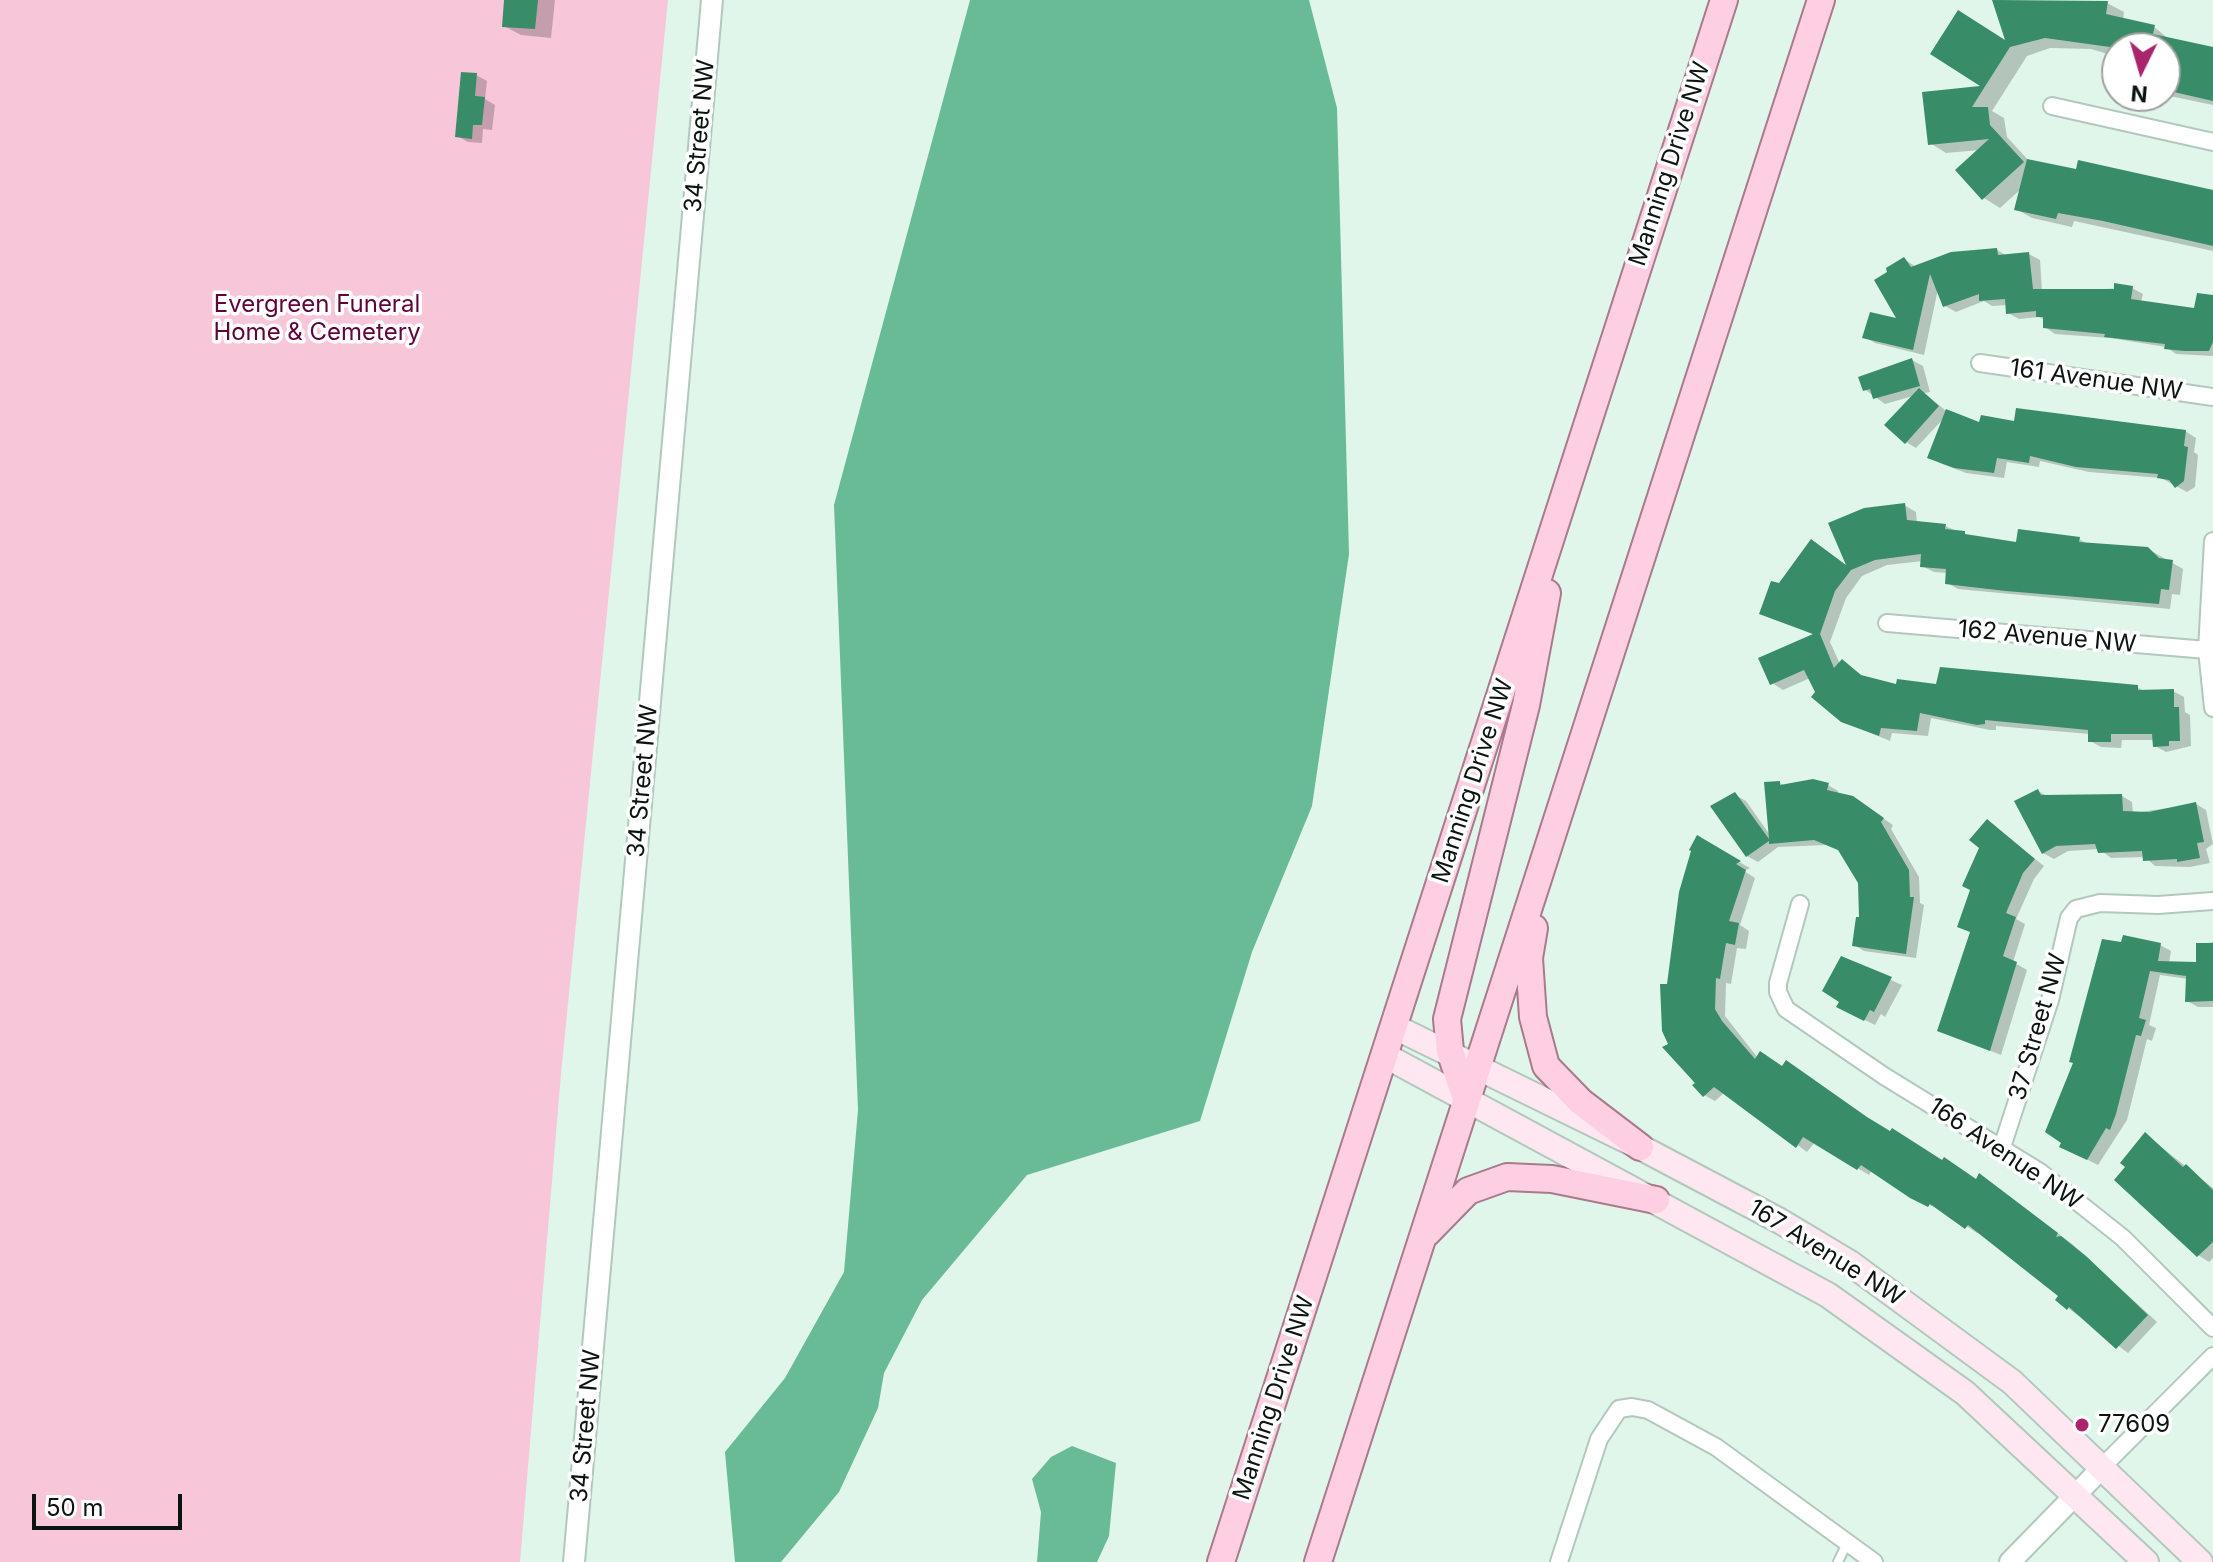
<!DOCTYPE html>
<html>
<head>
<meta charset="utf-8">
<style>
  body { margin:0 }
  #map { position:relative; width:2213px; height:1562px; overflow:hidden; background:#e0f6ea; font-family:Inter,sans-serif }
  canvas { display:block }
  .north { position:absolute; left:2101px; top:32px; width:80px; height:80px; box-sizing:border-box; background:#fff; border:2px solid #9ea19f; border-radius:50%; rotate:185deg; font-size:22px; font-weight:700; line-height:32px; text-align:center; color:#0c1410 }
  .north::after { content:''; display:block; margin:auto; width:28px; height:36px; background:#ab256c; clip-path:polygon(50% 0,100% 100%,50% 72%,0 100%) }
  .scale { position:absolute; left:32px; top:1494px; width:150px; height:36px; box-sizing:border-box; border:4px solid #0c1410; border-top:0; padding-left:10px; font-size:24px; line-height:28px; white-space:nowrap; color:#0c1410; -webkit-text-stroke:6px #fff; paint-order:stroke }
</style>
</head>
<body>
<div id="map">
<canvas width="2213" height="1562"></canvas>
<div class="north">N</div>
<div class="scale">50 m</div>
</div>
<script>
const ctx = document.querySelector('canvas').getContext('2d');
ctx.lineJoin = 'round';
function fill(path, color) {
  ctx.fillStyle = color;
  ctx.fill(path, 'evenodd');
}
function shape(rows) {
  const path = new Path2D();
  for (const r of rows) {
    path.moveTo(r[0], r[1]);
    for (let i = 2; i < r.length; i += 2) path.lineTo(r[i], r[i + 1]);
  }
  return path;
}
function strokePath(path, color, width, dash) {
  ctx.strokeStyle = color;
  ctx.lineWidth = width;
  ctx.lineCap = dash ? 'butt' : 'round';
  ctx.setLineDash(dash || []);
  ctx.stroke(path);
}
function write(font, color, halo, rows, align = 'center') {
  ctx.font = font + ' Inter,sans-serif';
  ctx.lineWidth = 7;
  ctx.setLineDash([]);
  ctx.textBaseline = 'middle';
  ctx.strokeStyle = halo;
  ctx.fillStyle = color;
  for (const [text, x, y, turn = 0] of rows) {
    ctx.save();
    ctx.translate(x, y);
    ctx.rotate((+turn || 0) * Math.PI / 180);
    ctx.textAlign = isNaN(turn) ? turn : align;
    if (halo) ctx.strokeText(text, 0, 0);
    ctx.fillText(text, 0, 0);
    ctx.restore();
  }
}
fill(shape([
  [0,0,668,0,561,1074,520,1562,0,1562]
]), '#f7c6d9');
fill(shape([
  [970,0,1309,0,1337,108,1349,554,1312,806,1252,952,1200,1121,1027,1175,922,1300,884,1373,878,1408,839,1492,781,1562,735,1562,725,1452,785,1378,844,1272,858,1110,834,505],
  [1072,1446,1116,1463,1109,1536,1097,1562,1037,1562,1041,1512,1032,1479,1051,1457]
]), '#68bb94');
fill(shape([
  [506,0,555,0,551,38,521,35,504,26],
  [1994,0,2107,3,2124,12,2123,20,2154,27,2170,40,2213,49,2213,105,2165,95,2165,48,2117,48,2117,72,2106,66,2108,54,2091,49,2050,48,2027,56,1992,111,2004,118,2007,137,2030,162,2213,192,2213,251,2074,221,2072,227,2032,218,2016,209,2022,188,2000,208,1984,198,1980,150,1946,153,1930,143,1925,93,1985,87,1932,53,2008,43],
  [476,75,487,81,485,99,495,105,492,130,483,129,482,143,468,142,457,136],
  [1997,250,2007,256,2029,254,2040,260,2042,291,2132,288,2143,294,2141,302,2196,310,2213,297,2213,356,2176,354,2166,347,2110,338,2055,334,2045,327,2045,320,2039,317,2019,319,2008,313,2007,305,1992,306,1984,301,1956,312,1945,306,1938,289,1924,355,1875,343,1865,337,1900,321,1904,259,1916,267],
  [1912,360,1923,366,1930,392,1924,393,1945,410,1981,425,2185,431,2196,438,2194,452,2198,455,2195,487,2187,492,2161,478,2089,472,2040,461,2039,467,2007,462,2004,478,1966,473,1940,463,1929,457,1945,417,1916,448,1906,442,1913,396,1885,404,1864,389],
  [1904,505,1916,512,1917,523,1945,526,1974,538,2018,544,2079,539,2089,545,2148,549,2183,569,2180,595,2172,594,2170,609,1958,589,1947,583,1948,573,1934,572,1922,566,1923,561,1887,565,1862,576,1846,598,1830,642,1840,664,1842,662,1866,678,1897,686,2137,687,2146,692,2173,691,2184,697,2185,712,2190,715,2191,746,2166,752,2155,746,2154,740,2122,740,2121,748,2101,747,2090,741,2090,734,1996,726,1996,730,1990,730,1931,718,1928,736,1892,733,1890,741,1842,721,1817,692,1810,678,1783,690,1772,683,1815,635,1761,613,1780,586,1850,568],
  [1780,783,1785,786,1828,785,1838,791,1838,795,1864,805,1893,825,1891,829,1919,877,1920,903,1924,905,1916,958,1864,951,1854,945,1861,920,1860,882,1842,852,1826,845,1778,847,1758,862,1747,856,1735,795,1746,801,1770,835],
  [2038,791,2049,797,2122,796,2132,802,2133,813,2196,804,2206,810,2213,844,2206,849,2210,863,2190,867,2155,866,2145,857,2111,858,2099,849,2068,851,2054,859,2043,853],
  [1987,821,2044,866,2034,879,2016,919,2025,924,2013,962,2027,970,2001,1055,1939,1030,1972,933,1959,926,1973,890],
  [1697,838,1750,868,1744,871,1755,878,1740,925,1749,931,1746,949,1737,948,1731,984,1726,983,1725,1016,1758,1058,1943,1163,1977,1180,1990,1182,2072,1244,2157,1322,2128,1353,2068,1308,2061,1296,1979,1231,1977,1233,1941,1209,1923,1203,1872,1170,1869,1175,1815,1142,1807,1152,1725,1092,1715,1101,1704,1095,1666,1047,1671,1045,1669,986],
  [2213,942,2213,1007,2198,1007,2187,1001,2188,979,2160,975,2149,1025,2156,1028,2152,1041,2147,1039,2127,1120,2098,1165,2072,1152,2160,945,2171,951,2169,963,2198,964,2198,945],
  [1842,958,1902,985,1885,1017,1881,1014,1875,1025,1849,1012],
  [2146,1135,2213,1188,2213,1258,2209,1262,2198,1255]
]), '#0003');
fill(shape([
  [504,0,538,0,535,29,502,27],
  [1992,0,2108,1,2106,14,2155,25,2153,34,2213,47,2213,101,2165,90,2165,48,2117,48,2045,38,2010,47,1972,107,1988,107,1990,125,2024,162,1982,200,1955,170,1989,139,1928,145,1922,92,1980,86,1930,54,1958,10,2005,40],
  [461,72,477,73,475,96,485,97,482,125,473,125,472,139,455,137],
  [2027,159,2076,169,2078,160,2213,190,2213,246,2103,221,2058,213,2056,219,2014,210],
  [1997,248,1998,255,2029,252,2033,289,2114,289,2114,283,2133,286,2131,299,2194,308,2197,293,2213,295,2213,342,2209,351,2184,351,2164,349,2165,344,2104,337,2105,334,2043,328,2043,317,2036,317,2036,311,2006,314,2005,299,1979,301,1979,294,1943,307,1930,274,1913,350,1862,338,1870,312,1896,318,1874,280,1887,272,1886,268,1904,257,1911,267,1951,252],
  [1912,358,1920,386,1873,399,1870,389,1863,391,1858,377],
  [1919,388,1939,406,1905,444,1884,425],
  [2016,408,2186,430,2184,446,2188,447,2184,481,2175,488,2169,480,2157,478,2158,474,2076,467,2030,456,2029,463,1997,458,1994,473,1954,468,1927,458,1946,409,1979,422,1981,415,2014,421],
  [1905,503,1907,520,1946,524,1945,529,1965,531,1965,534,2016,542,2018,529,2080,537,2079,542,2148,547,2159,558,2173,560,2169,590,2161,589,2159,604,2006,591,1945,584,1946,569,1920,567,1921,554,1875,560,1851,570,1835,591,1820,634,1834,668,1842,659,1861,675,1896,684,1897,679,1936,684,1940,667,2138,685,2138,690,2174,689,2174,707,2179,707,2180,741,2169,741,2169,746,2153,747,2152,734,2111,734,2111,742,2088,742,2088,730,1985,720,1985,724,1977,725,1920,713,1917,731,1881,728,1879,736,1841,722,1811,697,1815,692,1804,670,1770,685,1758,658,1813,634,1759,614,1771,581,1779,583,1811,539,1846,565,1828,523,1864,508],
  [1813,779,1829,783,1827,790,1853,796,1884,818,1881,822,1909,870,1910,897,1914,897,1906,954,1852,946,1856,917,1859,917,1858,883,1838,850,1814,840,1769,844,1769,841,1746,857,1710,806,1735,792,1769,839,1764,782,1780,781,1780,785],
  [2038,789,2041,795,2122,794,2123,811,2149,812,2196,802,2204,842,2197,843,2200,858,2177,862,2177,859,2143,861,2142,851,2098,853,2095,844,2056,846,2042,854,2014,801],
  [1987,819,2035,859,2023,873,2006,913,2016,917,2003,956,2017,962,1990,1051,1937,1031,1970,932,1957,927,1970,890,1962,886,1979,848,1969,840],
  [1697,835,1741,861,1736,864,1746,870,1729,921,1739,923,1735,945,1726,943,1720,979,1716,978,1715,1009,1722,1021,1755,1059,1760,1051,1782,1066,1786,1060,1867,1117,1890,1131,1892,1128,1942,1160,1944,1157,1976,1179,1979,1173,2058,1233,2056,1237,2061,1236,2086,1256,2148,1315,2116,1349,2069,1307,2067,1310,2055,1300,2058,1296,1968,1225,1965,1229,1930,1204,1928,1207,1910,1198,1861,1165,1857,1170,1803,1137,1796,1148,1714,1087,1703,1097,1692,1085,1695,1083,1662,1047,1668,1044,1662,1031,1660,984,1667,984,1679,892,1691,851,1689,850],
  [2123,935,2161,943,2158,961,2196,962,2196,943,2213,943,2213,1001,2185,1002,2186,976,2150,971,2139,1018,2146,1020,2141,1036,2136,1035,2116,1114,2110,1130,2106,1128,2087,1160,2059,1147,2061,1143,2045,1132,2073,1063,2069,1062,2102,939,2121,942],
  [1841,956,1892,977,1874,1012,1870,1010,1864,1021,1836,1007,1839,1002,1822,991],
  [2145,1132,2183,1167,2186,1164,2213,1190,2213,1242,2197,1257,2114,1180,2125,1167,2120,1163]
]), '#388c67');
const service = shape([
  [1838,1562,1848,1541]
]);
const minor = shape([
  [2052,106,2213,142],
  [1980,363,2213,397],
  [2213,541,2207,650,2213,708],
  [1887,623,2207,650],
  [1800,904,1778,983,1778,992,1786,1009,1884,1076,2040,1172,2123,1238,2213,1328],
  [2002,1147,2050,1000,2069,918,2076,909,2100,903,2158,905,2213,901],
  [2095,1474,2213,1356],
  [1559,1562,1599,1439,1619,1409,1632,1407,1648,1410,1716,1447,1874,1562]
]);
const tertiary = shape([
  [574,1562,712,0],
  [2010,1562,2093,1477]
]);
const secondary = shape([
  [1395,1027,1640,1147,1780,1221,1850,1263,2012,1382,2200,1562],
  [1386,1056,1828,1295,1965,1393,2146,1562]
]);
const primary = shape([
  [1534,928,1529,958,1533,1017,1546,1066,1581,1102,1640,1147],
  [1466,1099,1450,1051,1447,1019,1526,705,1547,593],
  [1427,1233,1468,1191,1507,1177,1552,1179,1656,1200],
  [1221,1562,1724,0],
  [1318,1562,1821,0]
]);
strokePath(service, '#b2c8bc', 12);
strokePath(minor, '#b2c8bc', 20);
strokePath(tertiary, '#b2c8bc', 24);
strokePath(secondary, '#b2c8bc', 28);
strokePath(primary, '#a9798c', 30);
strokePath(service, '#fff', 8);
strokePath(minor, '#fff', 16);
strokePath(tertiary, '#fff', 20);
strokePath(secondary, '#fee7f1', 24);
strokePath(primary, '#fecfe2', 26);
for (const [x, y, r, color] of [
  [2082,1425,8,"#ab256c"]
]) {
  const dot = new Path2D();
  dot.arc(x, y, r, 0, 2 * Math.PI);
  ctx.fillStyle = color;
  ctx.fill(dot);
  strokePath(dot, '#fff', 3);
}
write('24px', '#0c1410', '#fff', [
  ["34 Street NW",700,136,-85],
  ["Manning Drive NW",1670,164,-72],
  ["161 Avenue NW",2096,380,8],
  ["162 Avenue NW",2047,637,5],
  ["34 Street NW",643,781,-85],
  ["Manning Drive NW",1473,781,-72],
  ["37 Street NW",2038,1027,-74],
  ["166 Avenue NW",2005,1154,34],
  ["167 Avenue NW",1826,1253,32],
  ["Manning Drive NW",1274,1398,-72],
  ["34 Street NW",586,1426,-85]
]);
write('24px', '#610339', '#fff', [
  ["Evergreen Funeral",317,305],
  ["Home & Cemetery",317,333]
]);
write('24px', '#0c1410', '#fff', [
  ["77609",2098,1425]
], 'left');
</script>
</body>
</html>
